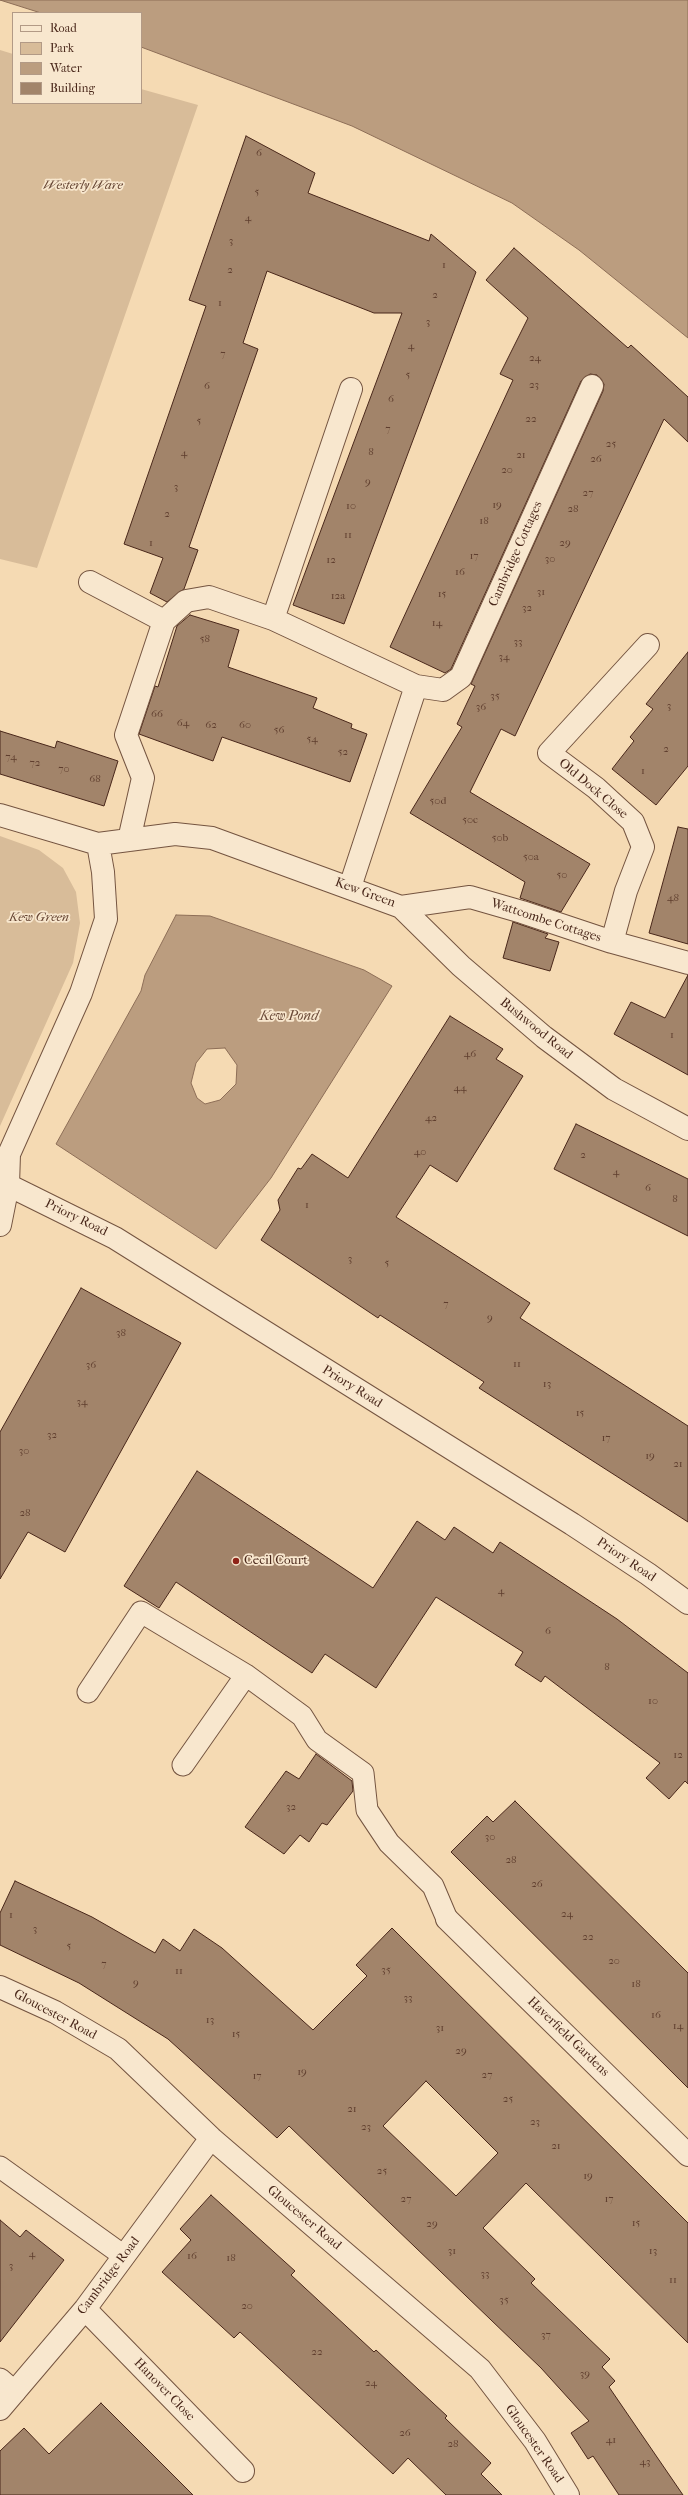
<!DOCTYPE html>
<html>
<head>
<meta charset="utf-8">
<style>
  body { margin:0 }
  #map { position:relative; width:688px; height:2495px; overflow:hidden; background:#f5dab3; font-family:"IM FELL French Canon",serif }
  canvas { display:block }
  .legend { position:absolute; left:12px; top:12px; width:130px; height:92px; box-sizing:border-box; background:#f8e7ce; border:1px solid #b29a86; margin:0; padding:5px 7px; list-style:none; font-size:12px; color:#49271a }
  .legend li { display:flex; align-items:center; gap:8px; height:20px }
  .legend b { width:20px; border:1px solid #b29a86 }
</style>
</head>
<body>
<div id="map">
<canvas width="688" height="2495"></canvas>
<ul class="legend">
<li><b style="height:5px;background:#f8e7ce"></b>Road</li>
<li><b style="height:11px;background:#d8bc99"></b>Park</li>
<li><b style="height:11px;background:#bb9d7f"></b>Water</li>
<li><b style="height:11px;background:#a2846a"></b>Building</li>
</ul>
</div>
<script>
const ctx = document.querySelector('canvas').getContext('2d');
ctx.lineJoin = 'round';
function fill(path, color) {
  ctx.fillStyle = color;
  ctx.fill(path, 'evenodd');
}
function shape(rows) {
  const path = new Path2D();
  for (const r of rows) {
    path.moveTo(r[0], r[1]);
    for (let i = 2; i < r.length; i += 2) path.lineTo(r[i], r[i + 1]);
  }
  return path;
}
function strokePath(path, color, width, dash) {
  ctx.strokeStyle = color;
  ctx.lineWidth = width;
  ctx.lineCap = dash ? 'butt' : 'round';
  ctx.setLineDash(dash || []);
  ctx.stroke(path);
}
function write(font, color, halo, rows, align = 'center') {
  ctx.font = font + ' "IM FELL French Canon",serif';
  ctx.lineWidth = 3.5;
  ctx.setLineDash([]);
  ctx.textBaseline = 'middle';
  ctx.strokeStyle = halo;
  ctx.fillStyle = color;
  for (const [text, x, y, turn = 0] of rows) {
    ctx.save();
    ctx.translate(x, y);
    ctx.rotate((+turn || 0) * Math.PI / 180);
    ctx.textAlign = isNaN(turn) ? turn : align;
    if (halo) ctx.strokeText(text, 0, 0);
    ctx.fillText(text, 0, 0);
    ctx.restore();
  }
}
fill(shape([
  [0,50,13,54,13,103,141,103,141,89,198,105,37,568,0,559],
  [0,836,39,850,63,868,76,892,80,923,73,963,0,1126]
]), '#d8bc99');
const water = shape([
  [0,0,688,0,688,338,579,250,512,203,352,126,141,47,141,13,41,13,0,0],
  [176,915,210,916,364,970,392,986,271,1178,216,1249,56,1144,141,991,145,975,176,915],
  [225,1048,237,1065,236,1084,220,1100,205,1104,197,1098,191,1083,196,1063,207,1049,225,1048]
]);
fill(water, '#bb9d7f');
strokePath(water, '#8d6e57', 1);
const building = shape([
  [246,136,315,173,308,193,429,241,431,234,476,272,344,624,293,605,402,313,374,313,267,271,243,343,258,349,189,547,198,550,184,589,167,602,150,593,163,558,124,544,206,306,189,300,246,136],
  [514,248,628,348,631,345,688,397,688,442,664,419,515,736,501,729,470,792,590,864,561,912,520,898,525,882,410,813,462,727,457,724,475,686,471,684,603,391,604,384,597,375,590,374,581,381,451,669,445,673,390,647,513,380,500,374,528,318,486,280,514,248],
  [190,615,239,630,228,667,317,698,313,708,352,724,351,728,367,734,350,782,222,737,213,761,139,734,155,686,158,687,177,626,190,615],
  [688,652,688,766,656,805,612,769,634,741,630,737,653,709,646,704,688,652],
  [0,731,55,748,57,741,118,761,104,806,0,774,0,731],
  [678,827,688,829,688,944,649,933,678,827],
  [513,922,548,934,545,938,559,942,550,971,503,958,513,922],
  [688,975,688,1075,614,1034,631,1002,665,1018,688,975],
  [450,1016,503,1049,496,1059,523,1076,457,1182,430,1165,396,1217,530,1303,520,1318,688,1426,688,1522,479,1388,484,1382,380,1315,378,1318,261,1240,280,1210,278,1200,298,1168,301,1169,312,1154,348,1178,450,1016],
  [576,1124,688,1179,688,1236,554,1169,576,1124],
  [81,1288,181,1343,65,1552,28,1532,0,1579,0,1432,81,1288],
  [197,1471,373,1588,417,1521,445,1540,454,1527,493,1553,500,1542,617,1619,688,1673,688,1784,685,1781,669,1799,646,1778,660,1763,545,1676,541,1682,515,1665,523,1652,436,1597,376,1688,325,1654,312,1673,176,1582,159,1608,124,1586,197,1471],
  [316,1754,352,1781,353,1791,327,1825,322,1823,309,1842,300,1835,284,1854,245,1827,286,1771,299,1779,316,1754],
  [515,1801,688,1973,688,2088,451,1852,487,1816,493,1822,515,1801],
  [15,1881,92,1917,155,1953,163,1939,180,1951,194,1929,222,1948,313,2030,367,1976,356,1965,392,1928,688,2223,688,2343,526,2183,483,2228,535,2279,531,2283,610,2359,602,2367,615,2381,609,2387,683,2495,619,2495,593,2456,588,2459,571,2433,589,2421,541,2368,289,2126,277,2138,168,2039,79,1983,0,1945,0,1913,15,1881],
  [426,2081,498,2153,456,2196,383,2126,426,2081],
  [211,2195,295,2271,291,2275,374,2352,376,2350,447,2416,445,2418,491,2463,481,2474,502,2495,446,2495,408,2458,393,2474,240,2332,234,2338,162,2272,191,2240,180,2229,211,2195],
  [0,2220,20,2237,26,2230,64,2260,0,2342,0,2220],
  [101,2403,193,2495,0,2495,0,2451,24,2428,49,2454,101,2403]
]);
fill(building, '#a2846a');
strokePath(building, '#49271a', 1);
const lane = shape([
  [88,1692,141,1612,246,1675,302,1716,317,1740,363,1773,367,1810,389,1843,433,1886,447,1919],
  [183,1765,246,1675],
  [0,2167,124,2256],
  [0,2379,15,2392]
]);
const street = shape([
  [90,582,164,621],
  [273,619,351,389],
  [0,815,98,844,175,834,212,838,401,907,461,966,544,1037,614,1089,688,1129],
  [129,840,143,778,126,735,164,621,186,601,209,597,273,619,416,686,443,690,461,677,592,386],
  [350,887,416,686],
  [401,907,470,897,522,912,612,942,688,963],
  [612,942,626,891,643,847,633,822,596,788,549,753,648,645],
  [8,1185,115,1238,572,1524,648,1574,688,1603],
  [0,1225,8,1185,9,1154,81,993,106,919,103,872,98,844],
  [447,1919,688,2155],
  [0,1987,55,2012,118,2049,211,2138,480,2369,535,2441,568,2495],
  [85,2309,243,2471],
  [0,2409,85,2309,211,2138]
]);
strokePath(lane, '#745440', 23);
strokePath(street, '#745440', 24);
strokePath(lane, '#f8e7ce', 21);
strokePath(street, '#f8e7ce', 22);
for (const [x, y, r, color] of [
  [236,1561,4,"#8f2418"]
]) {
  const dot = new Path2D();
  dot.arc(x, y, r, 0, 2 * Math.PI);
  ctx.fillStyle = color;
  ctx.fill(dot);
  strokePath(dot, '#f8e7ce', 1.5);
}
write('11px', '#5f3e2e', null, [
  ["6",259,153],
  ["5",257,192],
  ["4",248,218],
  ["3",231,241],
  ["1",444,265],
  ["2",230,270],
  ["2",435,295],
  ["1",220,303],
  ["3",428,322],
  ["4",411,346],
  ["7",223,354],
  ["24",535,358],
  ["5",408,375],
  ["23",534,385],
  ["6",207,386],
  ["6",391,399],
  ["22",531,419],
  ["5",199,421],
  ["7",388,429],
  ["25",611,444],
  ["8",371,452],
  ["4",184,453],
  ["21",521,455],
  ["26",596,459],
  ["20",507,470],
  ["9",368,482],
  ["3",176,487],
  ["27",588,493],
  ["19",497,505],
  ["10",351,506],
  ["28",573,509],
  ["2",167,514],
  ["18",484,521],
  ["11",348,535],
  ["1",151,543],
  ["29",565,543],
  ["17",474,556],
  ["30",550,559],
  ["12",331,560],
  ["16",460,572],
  ["31",541,592],
  ["15",442,594],
  ["12a",338,596],
  ["32",527,608],
  ["14",437,623],
  ["58",205,639],
  ["33",518,642],
  ["34",504,657],
  ["35",495,696],
  ["3",669,706],
  ["36",481,707],
  ["66",157,714],
  ["64",183,723],
  ["62",211,725],
  ["60",245,725],
  ["56",279,730],
  ["54",312,739],
  ["2",666,749],
  ["52",343,752],
  ["74",11,757],
  ["72",35,763],
  ["70",64,769],
  ["1",643,771],
  ["68",95,779],
  ["50d",438,801],
  ["50c",470,820],
  ["50b",500,838],
  ["50a",531,857],
  ["50",562,875],
  ["48",673,898],
  ["1",672,1035],
  ["46",470,1054],
  ["44",460,1088],
  ["42",431,1118],
  ["40",420,1152],
  ["2",583,1155],
  ["4",616,1172],
  ["6",648,1188],
  ["8",675,1199],
  ["1",307,1205],
  ["3",350,1259],
  ["5",387,1263],
  ["7",446,1304],
  ["9",490,1318],
  ["38",121,1333],
  ["11",517,1364],
  ["36",91,1365],
  ["13",547,1384],
  ["34",82,1402],
  ["15",580,1413],
  ["32",52,1435],
  ["17",606,1438],
  ["30",24,1451],
  ["19",650,1456],
  ["21",678,1464],
  ["28",25,1513],
  ["4",501,1591],
  ["6",548,1631],
  ["8",607,1667],
  ["10",653,1701],
  ["12",678,1755],
  ["32",291,1807],
  ["30",490,1837],
  ["28",511,1860],
  ["26",537,1884],
  ["24",567,1914],
  ["1",11,1915],
  ["3",35,1929],
  ["22",588,1937],
  ["5",69,1946],
  ["20",614,1961],
  ["7",104,1964],
  ["35",386,1970],
  ["11",179,1971],
  ["9",136,1983],
  ["18",636,1984],
  ["33",408,1998],
  ["16",656,2015],
  ["13",210,2020],
  ["14",678,2026],
  ["31",440,2028],
  ["15",236,2034],
  ["29",461,2051],
  ["19",302,2072],
  ["27",487,2075],
  ["17",257,2076],
  ["25",508,2099],
  ["21",352,2109],
  ["23",535,2122],
  ["23",366,2127],
  ["21",556,2146],
  ["25",382,2171],
  ["19",588,2176],
  ["27",406,2199],
  ["17",609,2199],
  ["15",636,2223],
  ["29",432,2224],
  ["31",452,2251],
  ["13",653,2251],
  ["4",32,2254],
  ["16",192,2256],
  ["18",231,2258],
  ["3",11,2266],
  ["33",485,2274],
  ["11",673,2280],
  ["35",504,2300],
  ["20",247,2306],
  ["37",546,2335],
  ["22",317,2352],
  ["39",585,2374],
  ["24",371,2383],
  ["26",405,2433],
  ["41",611,2440],
  ["28",453,2444],
  ["43",645,2462]
]);
write('italic 13px', '#664533', '#f8e7ce', [
  ["Westerly Ware",83,186],
  ["Kew Green",39,918]
]);
write('13px', '#49271a', '#f8e7ce', [
  ["Cambridge Cottages",516,554,-66],
  ["Old Dock Close",593,789,40],
  ["Kew Green",365,893,20],
  ["Wattcombe Cottages",546,921,18],
  ["Bushwood Road",536,1029,39],
  ["Priory Road",76,1218,26],
  ["Priory Road",352,1387,32],
  ["Priory Road",626,1560,34],
  ["Gloucester Road",55,2015,28],
  ["Haverfield Gardens",568,2037,44],
  ["Gloucester Road",304,2218,40],
  ["Cambridge Road",109,2276,-53],
  ["Hanover Close",164,2390,46],
  ["Gloucester Road",534,2444,55]
]);
write('13px', '#49271a', '#f8e7ce', [
  ["Cecil Court",244,1561]
], 'left');
write('italic 14px', '#6b4a38', '#f8e7ce', [
  ["Kew Pond",289,1017]
]);
</script>
</body>
</html>
